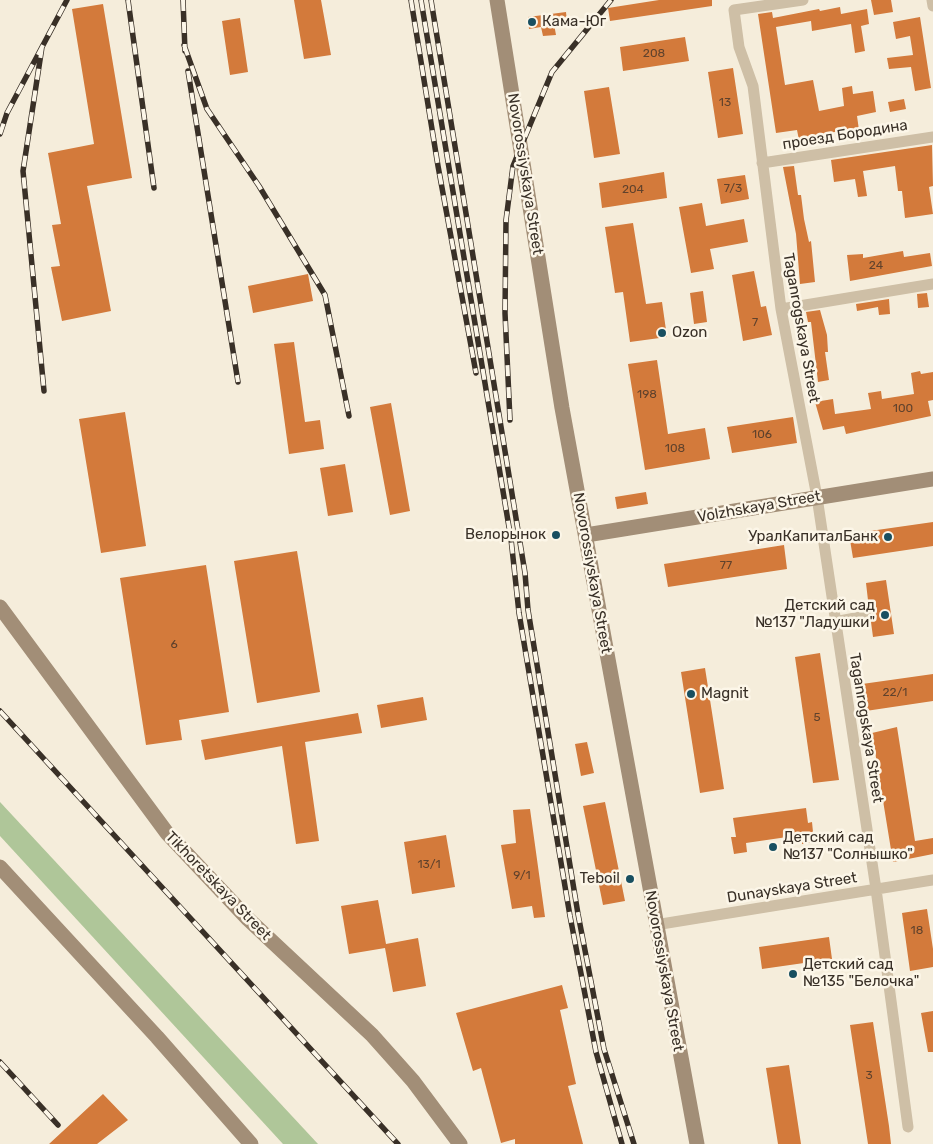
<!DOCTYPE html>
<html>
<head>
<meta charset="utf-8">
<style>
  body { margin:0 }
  canvas { display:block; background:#f5eddb }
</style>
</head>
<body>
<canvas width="933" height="1144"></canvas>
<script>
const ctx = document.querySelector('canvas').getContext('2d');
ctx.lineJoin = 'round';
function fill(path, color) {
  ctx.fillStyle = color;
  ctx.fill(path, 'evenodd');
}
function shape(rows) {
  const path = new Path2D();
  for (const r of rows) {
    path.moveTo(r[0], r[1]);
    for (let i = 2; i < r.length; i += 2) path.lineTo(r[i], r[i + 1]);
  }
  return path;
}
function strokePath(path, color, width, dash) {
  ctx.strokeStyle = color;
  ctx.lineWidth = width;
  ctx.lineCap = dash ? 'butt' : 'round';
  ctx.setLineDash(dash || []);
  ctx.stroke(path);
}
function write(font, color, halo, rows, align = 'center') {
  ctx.font = font + ' Rubik,sans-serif';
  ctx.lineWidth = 5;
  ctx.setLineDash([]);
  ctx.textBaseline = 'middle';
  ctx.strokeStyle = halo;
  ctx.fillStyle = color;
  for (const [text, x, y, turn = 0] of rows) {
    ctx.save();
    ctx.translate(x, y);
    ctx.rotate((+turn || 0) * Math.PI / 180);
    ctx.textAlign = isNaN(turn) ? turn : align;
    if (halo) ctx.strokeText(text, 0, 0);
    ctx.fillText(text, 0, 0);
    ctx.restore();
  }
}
fill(shape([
  [0,802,318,1144,283,1144,0,836]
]), '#afc699');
fill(shape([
  [294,0,321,0,331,55,304,59],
  [659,0,712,0,712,6,610,21,608,8],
  [871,0,891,0,893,12,874,15],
  [103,4,132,178,87,186,111,311,62,321,51,267,60,266,52,225,61,224,48,153,94,144,72,9],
  [840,7,841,14,867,9,869,24,861,26,865,51,855,53,851,24,812,31,811,21,776,27,785,85,813,80,819,111,844,106,842,88,852,86,853,94,873,91,876,112,857,116,859,130,848,132,848,129,799,140,797,130,776,133,758,14,772,12,773,18,819,9,820,11],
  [566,12,567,22,554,24,556,35,543,36,541,27,529,29,528,17],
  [920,17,931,88,915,91,911,67,889,69,887,58,913,55,910,36,896,39,893,22],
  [240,18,248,72,230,75,222,21],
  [685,37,689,61,623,71,620,47],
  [733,68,743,134,718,138,708,72],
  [609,87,620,154,594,158,584,91],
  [904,99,906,109,890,112,888,102],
  [932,145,933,186,929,187,933,214,905,218,902,191,898,191,895,166,863,171,867,196,858,197,855,179,834,182,831,160],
  [794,166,798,195,801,195,804,219,809,242,811,241,815,282,800,284,796,234,783,167],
  [664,172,667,198,602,208,599,183],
  [745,175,749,199,721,204,717,179],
  [702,203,706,226,744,219,748,242,710,249,714,269,691,273,679,207],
  [633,223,646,304,662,302,667,337,630,342,623,292,615,293,605,227],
  [903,251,904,257,930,253,932,266,850,281,847,255,863,254,863,258],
  [754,271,761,307,766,306,772,335,743,341,732,275],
  [308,274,313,301,253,313,248,286],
  [703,291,707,322,694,324,690,293],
  [927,293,929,307,918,308,917,294],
  [889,299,890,314,879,315,878,307,857,311,856,304],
  [820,310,827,335,828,352,825,352,829,380,818,382,811,322,808,322,806,312],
  [294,342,305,422,320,420,324,449,289,454,274,344],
  [657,360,668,434,705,428,710,459,645,470,628,364],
  [920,371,921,374,933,372,933,400,928,401,931,416,846,434,844,426,823,430,815,402,833,399,835,414,871,409,868,393,881,391,882,399,914,394,911,373],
  [391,403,410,511,390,515,370,407],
  [125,412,146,546,101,553,79,419],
  [793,417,797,443,732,453,727,427],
  [345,464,353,512,328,516,320,468],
  [646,492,648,504,617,509,615,497],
  [933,522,933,546,853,558,849,534],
  [784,545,787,569,668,587,664,564],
  [297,551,320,692,257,703,234,561],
  [206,565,229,712,179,720,182,740,146,745,120,578],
  [886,580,894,634,873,637,871,622,873,615,869,609,866,583],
  [820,653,839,780,813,783,795,657],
  [705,668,724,789,700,793,681,672],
  [933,674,933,701,859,712,855,685],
  [423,697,427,720,381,728,377,705],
  [358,713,362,733,305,742,319,841,296,844,282,746,205,760,201,740],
  [897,727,915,841,933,838,933,854,893,862,872,733],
  [587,742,594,773,581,776,575,744],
  [605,802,625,901,603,905,583,806],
  [806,808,808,823,812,822,814,842,802,844,801,835,746,843,747,852,734,854,731,837,736,837,733,818],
  [530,809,545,917,534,918,532,906,512,909,501,845,516,843,513,810],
  [446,835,455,887,412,894,404,842],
  [378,900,386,944,418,938,426,986,393,992,385,948,349,954,341,906],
  [927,909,933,949,933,967,910,971,902,913],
  [829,937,832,959,762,969,759,947],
  [562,985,568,1008,560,1010,576,1084,568,1086,583,1144,515,1144,515,1139,501,1143,481,1068,473,1071,456,1013],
  [933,1011,933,1052,928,1052,921,1013],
  [873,1022,889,1126,891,1144,868,1144,850,1025],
  [789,1065,801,1144,778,1144,766,1068],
  [103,1094,128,1120,97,1144,49,1144]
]), '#d37a3b');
strokePath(shape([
  [803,0,734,10,739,47,753,86,781,309,817,497,876,889,908,1127],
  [932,0,933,6],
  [762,163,933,137],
  [781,309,933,284],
  [834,622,866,616],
  [655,925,933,880]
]), '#cebfa6', 11);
strokePath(shape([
  [497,0,562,408,697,1144],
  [586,535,933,479],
  [0,607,167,833,248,919,372,1035,413,1081,460,1144],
  [0,867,157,1037,251,1144]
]), '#a28e77', 15);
const rail = shape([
  [128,0,154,188],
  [183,0,185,51],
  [411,0,438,166,476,373],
  [421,0,511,539,519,613,570,916,596,1052,622,1144],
  [431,0,525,573,528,610,578,914,604,1049,634,1144],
  [184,45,207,109,259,186,325,295,349,416],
  [42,47,23,171,44,391],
  [188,71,238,382],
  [0,134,7,113,67,0],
  [510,420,505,313,506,220,513,166,552,72,611,0],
  [0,711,398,1144],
  [0,1062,58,1125]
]);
strokePath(rail, '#393027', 5.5);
strokePath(rail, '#fcf6e8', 4, [11]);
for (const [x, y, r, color] of [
  [532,22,5,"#184f60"],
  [662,333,5,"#184f60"],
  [556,535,5,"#184f60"],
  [888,537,5,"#184f60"],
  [885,615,5,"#184f60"],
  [691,694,5,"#184f60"],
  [773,847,5,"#184f60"],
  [630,879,5,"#184f60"],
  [793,974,5,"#184f60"]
]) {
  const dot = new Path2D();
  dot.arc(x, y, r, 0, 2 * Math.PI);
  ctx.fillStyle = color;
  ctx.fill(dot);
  strokePath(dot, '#fcf6e8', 2);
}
write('12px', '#60422c', null, [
  ["208",654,54],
  ["13",725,103],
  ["7/3",733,189],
  ["204",633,190],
  ["24",876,266],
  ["7",755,323],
  ["198",647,395],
  ["100",903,409],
  ["106",762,435],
  ["108",675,449],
  ["77",726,566],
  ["6",174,645],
  ["22/1",895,693],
  ["5",817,718],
  ["13/1",429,865],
  ["9/1",522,876],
  ["18",917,931],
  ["3",869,1076]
]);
write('15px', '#393027', '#fcf6e8', [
  ["Кама-Юг",542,22],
  ["Ozon",672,333],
  ["Велорынок",546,535,"right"],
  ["УралКапиталБанк",878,537,"right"],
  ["Детский сад",875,606,"right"],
  ["№137 \"Ладушки\"",875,623,"right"],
  ["Magnit",701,694],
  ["Детский сад",783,838],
  ["№137 \"Солнышко\"",783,855],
  ["Teboil",620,879,"right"],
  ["Детский сад",803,965],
  ["№135 \"Белочка\"",803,982]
], 'left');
write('15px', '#393027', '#fcf6e8', [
  ["проезд Бородина",845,135,-9],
  ["Novorossiyskaya Street",525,174,81],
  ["Taganrogskaya Street",801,328,80],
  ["Volzhskaya Street",759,507,-10],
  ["Novorossiyskaya Street",592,573,80],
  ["Taganrogskaya Street",866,728,81],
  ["Tikhoretskaya Street",218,886,46],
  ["Dunayskaya Street",792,888,-9],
  ["Novorossiyskaya Street",664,971,80]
]);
</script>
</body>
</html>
